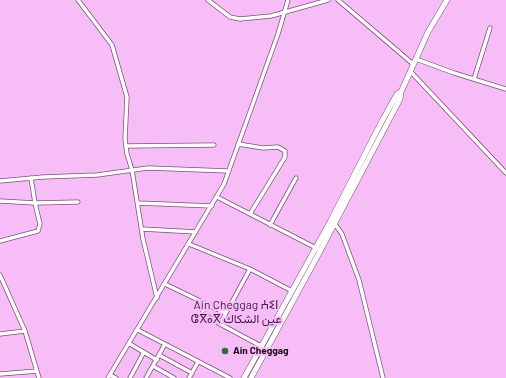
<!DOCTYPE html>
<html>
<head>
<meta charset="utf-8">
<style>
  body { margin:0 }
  canvas { display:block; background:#f7bdf6 }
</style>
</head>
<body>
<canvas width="506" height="378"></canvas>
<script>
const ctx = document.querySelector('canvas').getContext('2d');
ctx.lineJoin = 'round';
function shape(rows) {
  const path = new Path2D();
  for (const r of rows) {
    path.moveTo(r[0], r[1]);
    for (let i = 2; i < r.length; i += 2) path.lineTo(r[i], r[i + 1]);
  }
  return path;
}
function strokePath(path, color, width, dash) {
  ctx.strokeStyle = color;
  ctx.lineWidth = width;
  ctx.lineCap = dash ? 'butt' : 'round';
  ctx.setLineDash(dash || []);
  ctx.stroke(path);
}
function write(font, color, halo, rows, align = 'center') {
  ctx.font = font + ' Barlow,Vazirmatn,"Noto Sans Tifinagh",sans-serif';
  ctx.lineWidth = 4;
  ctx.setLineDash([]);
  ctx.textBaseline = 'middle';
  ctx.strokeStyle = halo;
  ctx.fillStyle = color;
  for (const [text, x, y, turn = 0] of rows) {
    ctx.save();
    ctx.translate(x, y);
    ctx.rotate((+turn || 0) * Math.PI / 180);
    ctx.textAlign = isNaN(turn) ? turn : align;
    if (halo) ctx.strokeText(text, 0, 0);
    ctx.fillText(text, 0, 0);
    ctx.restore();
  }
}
const street = shape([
  [78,0,112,45,127,97,125,139,127,154,132,170,143,239,157,298],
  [208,0,230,17,240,19,271,16,328,0],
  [338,0,413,64],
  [416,59,454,73,506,89],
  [410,71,506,173],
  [474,79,490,28],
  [238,144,263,148,278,147,285,151,285,157,250,214],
  [126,146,214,145],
  [0,181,43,177,97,175,148,168,229,171],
  [217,197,318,249],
  [0,201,35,203,31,178],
  [138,203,212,206],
  [335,224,342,234,359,280,383,378],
  [270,225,296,178],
  [142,229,196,232],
  [0,241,38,231,40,224,35,203,78,202],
  [189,244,250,269,292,291],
  [250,269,220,324,261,346],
  [0,275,25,331,39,378],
  [165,284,225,313],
  [206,304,203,310,203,314,220,324],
  [138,330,230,378],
  [0,334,25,331],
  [130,344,157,360],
  [159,355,192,373],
  [153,366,174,378],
  [0,374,37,371],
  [110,375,116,378],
  [108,378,224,184,278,34,288,0],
  [130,378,144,352],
  [146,378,165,344],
  [189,378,198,362]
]);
const secondary = shape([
  [244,378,330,222,382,121,397,94,401,92,428,32,447,0],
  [251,378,318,255,400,99,401,92]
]);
strokePath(street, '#804c7f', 5);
strokePath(secondary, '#804c7f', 6);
strokePath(street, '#fff', 3.5);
strokePath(secondary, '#fff', 5);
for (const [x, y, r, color] of [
  [225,351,4,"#2b6c36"]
]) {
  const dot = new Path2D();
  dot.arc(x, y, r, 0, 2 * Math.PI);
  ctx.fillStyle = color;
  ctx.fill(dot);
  strokePath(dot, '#f7bdf6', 1.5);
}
write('bold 10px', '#1f0a1f', '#f7bdf6', [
  ["Ain Cheggag",233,351]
], 'left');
write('12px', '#491949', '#f7bdf6', [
  ["Ain Cheggag ⵄⵉⵏ",236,305],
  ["ⵛⴳⴰⴳ عين الشكاك",236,319]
]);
</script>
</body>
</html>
